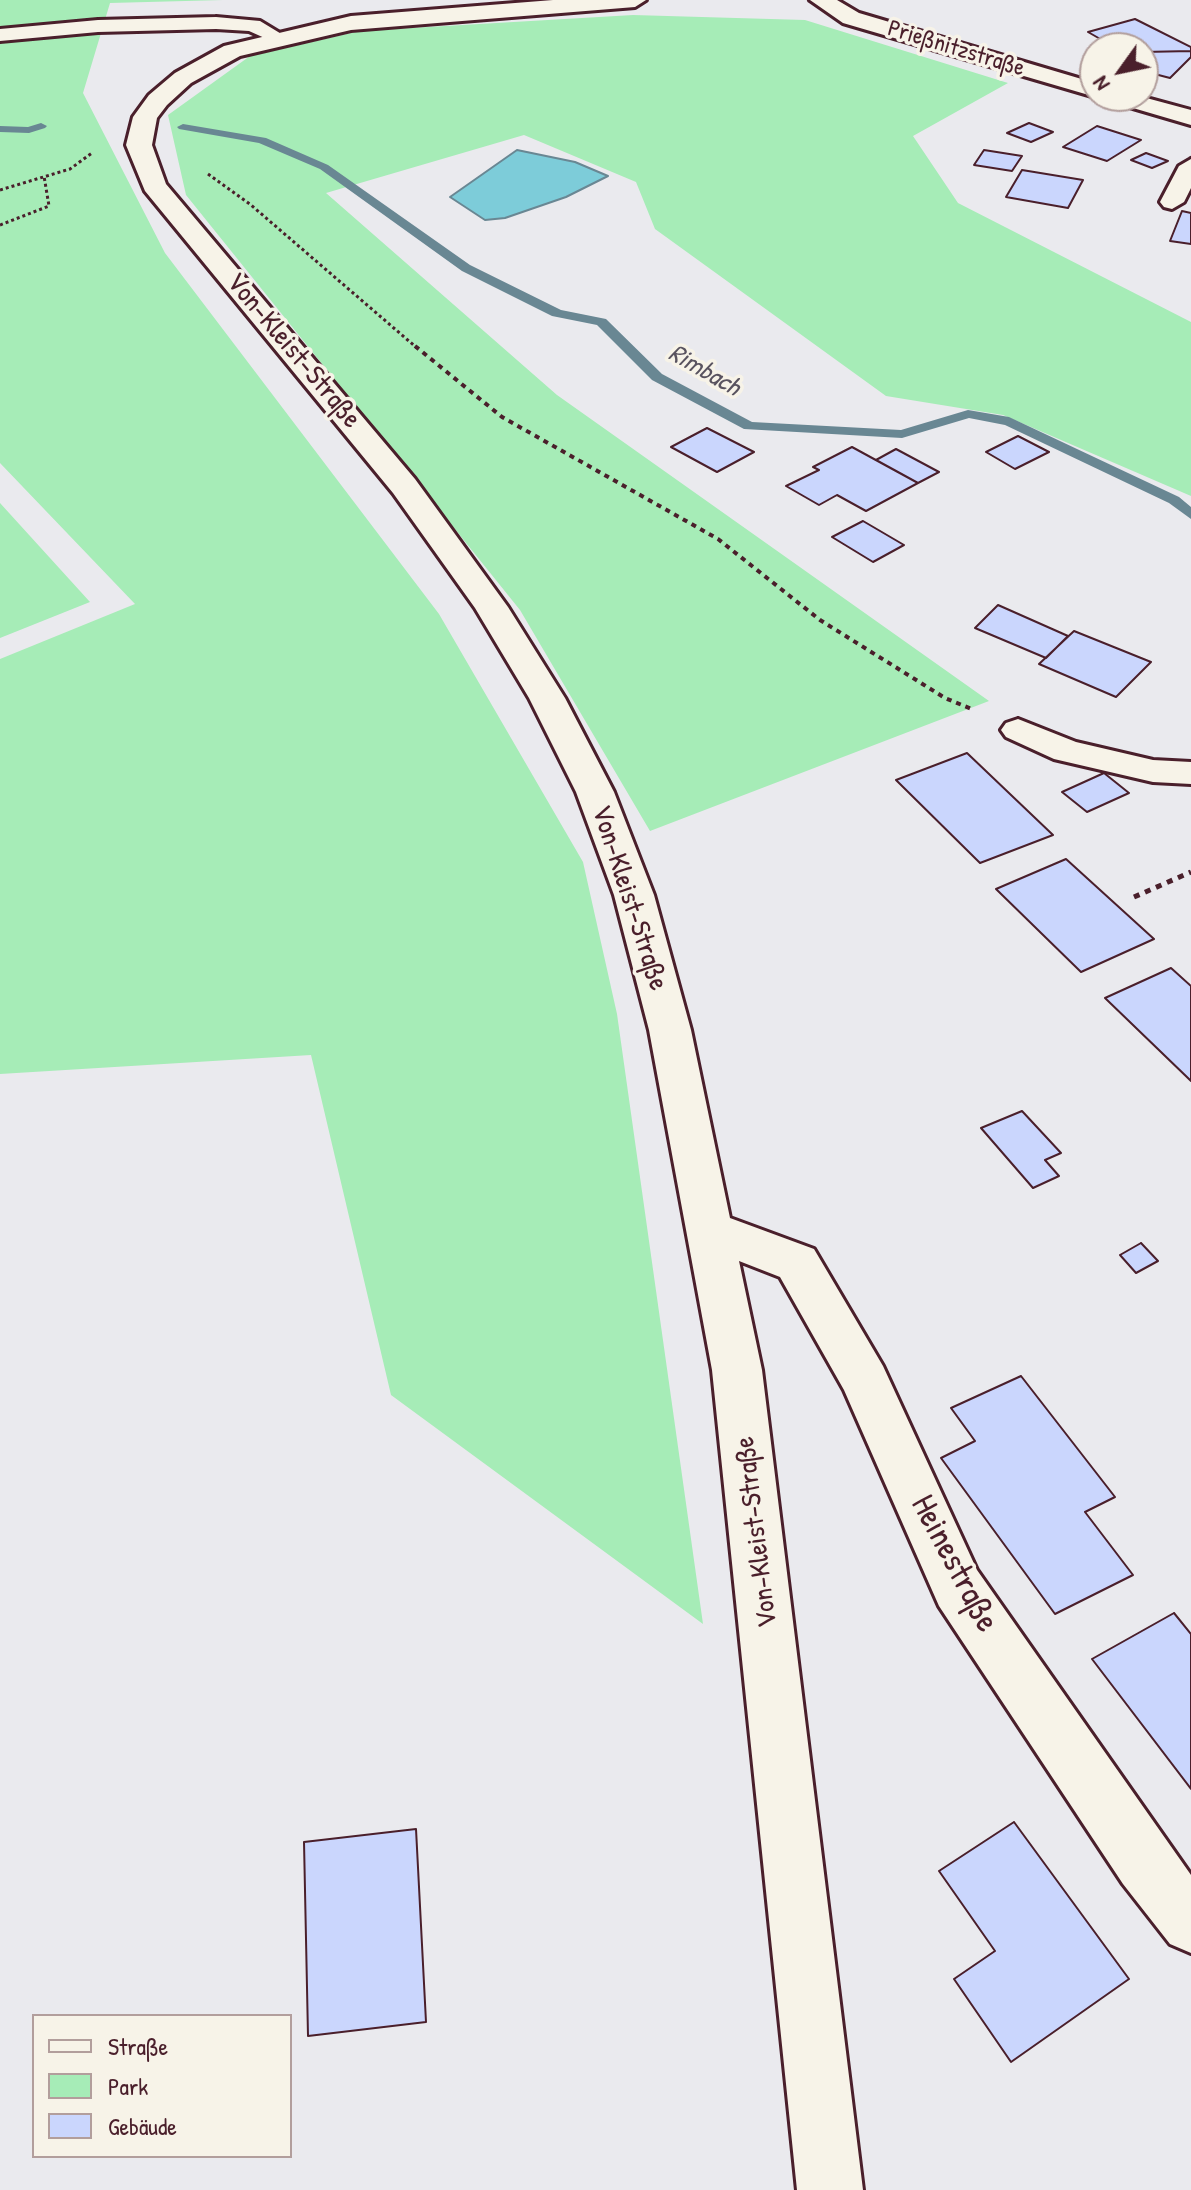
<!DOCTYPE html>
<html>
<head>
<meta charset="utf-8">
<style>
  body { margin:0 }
  #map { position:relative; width:1191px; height:2190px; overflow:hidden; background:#eaeaee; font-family:"Patrick Hand",sans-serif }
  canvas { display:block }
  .legend { position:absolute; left:32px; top:2014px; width:260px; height:144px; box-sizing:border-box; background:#f7f3e8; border:2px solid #b29e9c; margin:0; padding:10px 14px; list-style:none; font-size:24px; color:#4a1f2b }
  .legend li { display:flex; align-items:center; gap:16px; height:40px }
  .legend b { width:40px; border:2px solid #b29e9c }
  .north { position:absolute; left:1079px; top:32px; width:80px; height:80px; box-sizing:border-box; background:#f7f3e8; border:2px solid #b29e9c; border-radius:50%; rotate:237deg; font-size:22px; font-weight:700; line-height:32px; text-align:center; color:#4a1f2b }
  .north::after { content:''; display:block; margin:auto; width:28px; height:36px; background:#4a1f2b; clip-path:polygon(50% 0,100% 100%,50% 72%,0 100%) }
</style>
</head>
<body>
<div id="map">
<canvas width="1191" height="2190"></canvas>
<ul class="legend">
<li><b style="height:10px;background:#f7f3e8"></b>Straße</li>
<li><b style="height:22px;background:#a6ecb7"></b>Park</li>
<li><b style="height:22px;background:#cad6fd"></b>Gebäude</li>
</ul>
<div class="north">N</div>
</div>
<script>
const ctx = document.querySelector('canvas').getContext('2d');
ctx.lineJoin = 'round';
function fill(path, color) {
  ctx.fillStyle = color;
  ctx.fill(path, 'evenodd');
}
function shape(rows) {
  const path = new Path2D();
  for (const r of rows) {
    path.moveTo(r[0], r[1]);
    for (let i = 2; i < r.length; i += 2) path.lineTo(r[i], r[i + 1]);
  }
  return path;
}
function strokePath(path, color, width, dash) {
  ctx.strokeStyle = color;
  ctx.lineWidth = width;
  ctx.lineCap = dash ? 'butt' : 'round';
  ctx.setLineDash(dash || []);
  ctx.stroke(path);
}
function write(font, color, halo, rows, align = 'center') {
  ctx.font = font + ' "Patrick Hand",sans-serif';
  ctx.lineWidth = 7;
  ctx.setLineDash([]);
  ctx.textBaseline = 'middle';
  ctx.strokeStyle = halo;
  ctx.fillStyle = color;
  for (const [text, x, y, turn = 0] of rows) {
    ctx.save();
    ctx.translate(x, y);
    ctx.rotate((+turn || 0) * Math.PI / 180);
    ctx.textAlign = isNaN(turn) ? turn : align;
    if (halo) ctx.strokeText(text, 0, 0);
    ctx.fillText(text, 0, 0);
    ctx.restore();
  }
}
fill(shape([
  [0,0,223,0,110,3,83,93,165,253,439,614,583,862,617,1014,703,1624,391,1395,311,1055,0,1074,0,659,135,604,0,463],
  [633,15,805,20,1008,83,913,136,958,203,1191,322,1191,496,1003,415,886,396,655,229,636,182,524,135,326,193,557,395,989,701,650,831,520,610,186,195,168,115,250,56,360,31],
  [0,503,90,602,0,638]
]), '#a6ecb7');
const water = shape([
  [517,150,575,162,608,176,566,197,505,218,485,220,450,197,517,150]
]);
fill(water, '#7dccd9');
strokePath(water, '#698793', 2);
fill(shape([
  [41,123,47,126,45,128,29,133,0,132,0,126,28,127,41,123],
  [183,124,266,138,328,165,470,265,561,310,606,319,662,374,752,422,901,430,968,410,1009,417,1179,497,1191,507,1191,519,1169,503,1005,425,969,418,902,438,744,429,652,380,597,325,552,316,462,271,320,169,259,143,179,129,177,127,183,124]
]), '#698793');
const building = shape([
  [1135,19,1191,47,1191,51,1143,52,1143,48,1116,48,1088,32,1135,19],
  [1191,51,1191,57,1170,78,1143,71,1143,52,1191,51],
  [1029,123,1053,132,1031,142,1007,133,1029,123],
  [1097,126,1141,140,1107,161,1063,147,1097,126],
  [984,150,1022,156,1012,171,974,165,984,150],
  [1146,153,1168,161,1152,168,1131,160,1146,153],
  [1022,170,1083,180,1068,208,1006,197,1022,170],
  [1182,211,1191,213,1191,244,1170,241,1182,211],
  [707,428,754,452,717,472,671,447,707,428],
  [1018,436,1049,452,1015,469,986,452,1018,436],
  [852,447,918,483,866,511,837,495,819,505,786,486,819,470,813,467,852,447],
  [896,449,939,472,918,483,876,460,896,449],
  [863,521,904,545,873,562,832,537,863,521],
  [998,605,1068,636,1046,658,975,628,998,605],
  [1074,631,1151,662,1116,697,1039,664,1074,631],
  [967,753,1053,835,980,863,896,780,967,753],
  [1104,773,1129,793,1087,812,1062,792,1104,773],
  [1066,859,1154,939,1081,972,996,889,1066,859],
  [1171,968,1191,986,1191,1081,1105,998,1171,968],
  [1022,1111,1061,1153,1045,1160,1059,1176,1033,1188,981,1128,1022,1111],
  [1141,1243,1158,1261,1136,1273,1120,1255,1141,1243],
  [1021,1376,1115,1497,1085,1512,1133,1575,1055,1614,941,1458,975,1441,951,1408,1021,1376],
  [1174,1613,1191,1634,1191,1789,1092,1659,1174,1613],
  [1014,1822,1129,1979,1011,2062,954,1979,995,1951,939,1871,1014,1822],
  [416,1829,426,2022,308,2036,304,1842,416,1829]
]);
fill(building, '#cad6fd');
strokePath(building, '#4a1f2b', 2);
const service = shape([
  [216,17,260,21,288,38,278,44,249,31,216,29,98,32,0,41,0,29,98,20,216,17],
  [1191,159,1191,188,1184,202,1172,209,1164,207,1160,202,1179,166,1191,159],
  [1018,719,1076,742,1153,760,1191,762,1191,784,1153,782,1054,759,1006,737,1001,730,1006,723,1018,719]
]);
const minor = shape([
  [553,0,646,0,635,7,351,30,240,56,191,83,167,105,157,118,152,145,166,184,415,479,508,607,565,698,614,792,654,895,691,1030,730,1218,814,1249,883,1366,977,1570,1191,1875,1191,1953,1170,1944,1123,1884,939,1606,844,1390,780,1277,739,1261,762,1370,863,2190,797,2190,712,1370,649,1030,614,895,576,792,529,698,475,608,393,493,145,191,126,145,133,117,149,95,175,73,224,46,351,16,553,0],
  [810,0,837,0,859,13,1095,83,1095,96,1139,96,1191,110,1191,125,843,23,810,0]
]);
strokePath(service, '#4a1f2b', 6);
strokePath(minor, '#4a1f2b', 6);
strokePath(shape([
  [208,174,251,205,417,348],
  [0,190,70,169,92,153],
  [0,225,49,206,44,176]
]), '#4a1f2b', 3, [3, 3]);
strokePath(shape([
  [415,346,502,417,718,539,820,620,945,698,974,710]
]), '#4a1f2b', 4, [5, 5]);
strokePath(shape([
  [1134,897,1191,872]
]), '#4a1f2b', 5, [6, 6]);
fill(service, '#f7f3e8');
fill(minor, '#f7f3e8');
write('24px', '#4a1f2b', '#f7f3e8', [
  ["Prießnitzstraße",956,49,17]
]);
write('italic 26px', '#59535f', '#f7f3e8', [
  ["Rimbach",704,371,30]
]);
write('28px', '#4a1f2b', '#f7f3e8', [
  ["Von-Kleist-Straße",293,351,50],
  ["Von-Kleist-Straße",629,898,72],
  ["Von-Kleist-Straße",757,1532,-97]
]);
write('34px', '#4a1f2b', '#f7f3e8', [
  ["Heinestraße",954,1564,62]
]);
</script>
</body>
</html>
